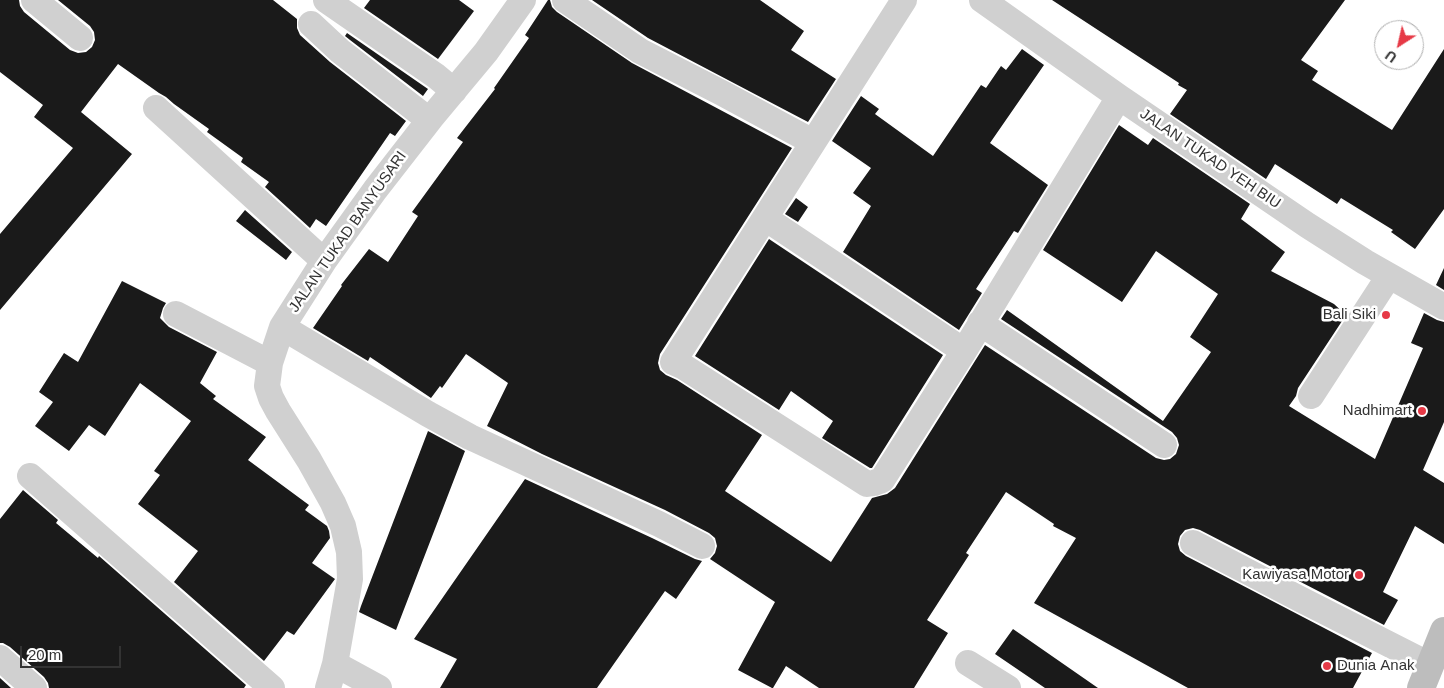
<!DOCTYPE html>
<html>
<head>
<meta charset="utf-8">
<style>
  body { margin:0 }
  #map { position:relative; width:1444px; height:688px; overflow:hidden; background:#fff; font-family:Arial,sans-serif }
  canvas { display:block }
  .north { position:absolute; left:1374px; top:20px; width:50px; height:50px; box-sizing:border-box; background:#fff; border:1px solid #adadad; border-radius:50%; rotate:215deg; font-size:14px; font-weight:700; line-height:20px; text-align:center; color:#333 }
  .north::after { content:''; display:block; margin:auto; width:18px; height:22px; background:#e63946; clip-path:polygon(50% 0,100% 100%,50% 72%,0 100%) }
  .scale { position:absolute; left:20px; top:646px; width:101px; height:22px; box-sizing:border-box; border:2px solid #333; border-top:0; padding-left:6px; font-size:15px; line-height:18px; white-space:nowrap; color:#333; -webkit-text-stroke:4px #fff; paint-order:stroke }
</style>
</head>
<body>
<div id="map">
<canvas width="1444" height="688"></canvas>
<div class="north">U</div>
<div class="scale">20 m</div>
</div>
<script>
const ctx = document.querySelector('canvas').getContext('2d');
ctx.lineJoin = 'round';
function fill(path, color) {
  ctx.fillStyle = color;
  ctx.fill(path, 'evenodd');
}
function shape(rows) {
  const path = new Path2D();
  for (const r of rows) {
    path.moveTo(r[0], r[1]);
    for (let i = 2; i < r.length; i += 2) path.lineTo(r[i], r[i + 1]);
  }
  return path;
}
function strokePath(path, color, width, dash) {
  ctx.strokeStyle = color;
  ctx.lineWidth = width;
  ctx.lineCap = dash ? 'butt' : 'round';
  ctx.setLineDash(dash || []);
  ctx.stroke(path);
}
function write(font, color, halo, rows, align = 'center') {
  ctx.font = font + ' Arial,sans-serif';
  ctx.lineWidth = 5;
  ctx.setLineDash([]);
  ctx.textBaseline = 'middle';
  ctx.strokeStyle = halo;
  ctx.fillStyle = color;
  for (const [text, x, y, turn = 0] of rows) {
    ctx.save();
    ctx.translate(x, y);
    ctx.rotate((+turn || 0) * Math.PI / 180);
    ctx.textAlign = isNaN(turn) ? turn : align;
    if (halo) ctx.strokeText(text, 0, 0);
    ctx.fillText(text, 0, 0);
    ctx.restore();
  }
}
fill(shape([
  [0,0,19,0,20,6,24,12,70,50,78,53,86,52,92,47,95,40,94,32,90,26,58,0,273,0,297,19,297,28,300,35,330,62,406,121,395,136,390,133,326,226,316,219,310,228,265,187,269,182,241,162,243,158,207,132,209,129,174,104,166,97,159,93,118,64,81,112,132,154,0,310,0,234,73,148,34,117,43,105,0,72],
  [370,0,459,0,474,11,438,59,364,8],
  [548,0,550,0,552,7,557,12,632,63,792,148,660,354,658,363,660,370,666,375,677,380,762,435,725,491,831,562,872,498,887,494,895,488,985,345,1156,458,1164,460,1170,459,1176,454,1179,445,1177,438,1172,432,1001,319,1007,310,1163,421,1211,352,1190,337,1218,294,1156,251,1122,302,1043,250,1119,125,1148,145,1153,138,1250,204,1241,219,1285,252,1271,271,1334,304,1346,315,1298,388,1296,396,1289,406,1375,459,1423,348,1411,343,1424,313,1437,320,1444,322,1444,422,1423,470,1444,483,1444,544,1415,526,1383,592,1398,600,1384,625,1200,530,1193,528,1185,530,1180,536,1178,544,1180,551,1186,556,1372,653,1353,688,1188,688,1034,603,1076,538,1053,526,1054,524,1006,492,966,553,969,555,927,620,948,633,914,688,819,688,786,666,773,688,772,688,738,670,775,602,710,559,715,553,717,546,715,538,709,533,665,510,542,454,487,426,508,383,466,354,442,388,440,386,431,398,370,357,368,361,313,328,342,286,341,285,369,249,388,262,418,216,412,212,463,142,457,138,495,89,494,88,529,38,525,35],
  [592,0,760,0,804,31,791,50,836,79,808,122,648,38],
  [1052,0,1345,0,1301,60,1318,71,1312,80,1392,130,1444,49,1444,209,1415,249,1391,232,1393,230,1341,198,1337,204,1275,164,1266,179,1170,114,1187,90,1178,85,1179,83],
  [347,33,428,89,423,96,350,40,345,36],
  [1022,49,1044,65,990,143,1048,185,1018,233,1014,231,976,289,982,293,959,330,843,252,871,206,853,193,871,168,832,141,861,96,879,109,875,114,933,156,981,85,986,88,1001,66,1006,70],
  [796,198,808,207,798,222,785,214],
  [245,210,292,252,286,260,236,221],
  [769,239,943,355,872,468,870,468,822,438,833,421,791,391,779,410,695,356],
  [1444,268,1444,290,1436,285],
  [122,281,166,303,163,308,160,318,169,327,217,352,200,383,216,396,213,399,266,437,248,460,309,505,305,510,327,526,329,531,330,538,312,563,335,579,294,635,287,631,264,661,174,582,198,551,138,504,160,475,154,471,191,421,140,383,105,436,89,425,69,451,35,426,53,402,39,392,64,353,78,362],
  [428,431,465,451,396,630,359,612,361,606],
  [525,479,652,538,695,559,702,561,676,599,665,591,597,688,440,688,457,659,414,639],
  [23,490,58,520,56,523,98,558,99,556,246,685,244,688,49,688,48,683,44,677,10,647,3,643,0,643,0,519],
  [1013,629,1098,688,1045,688,995,654],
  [0,678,11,688,0,688]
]), '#1a1a1a');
strokePath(shape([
  [34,0,80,38],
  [326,0,436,76,454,91],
  [565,0,640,51,722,93,813,142],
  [904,0,673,362,684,367,867,484,874,483,882,480,964,351,1119,97],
  [982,0,1119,97,1307,225,1365,262,1444,307],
  [311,24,340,51,429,120],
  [156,108,324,261],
  [765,218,964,351],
  [176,314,270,363],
  [980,323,1164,445],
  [282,327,428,414,470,437,659,524,702,546],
  [1311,396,1389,276],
  [30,476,272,688],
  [1193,543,1298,598,1430,665],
  [0,658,34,688],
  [968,663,1008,688],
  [335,664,379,688],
  [328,688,335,664,350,579,349,552,343,526,333,503,309,460,278,411,271,398,267,386,270,363,282,327,324,261,375,190,431,118,486,52,523,0]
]), '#d0d0d0', 26);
strokePath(shape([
  [1421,688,1444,631]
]), '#bdbdbd', 28);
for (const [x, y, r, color] of [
  [1386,315,5,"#e63946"],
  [1422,411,5,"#e63946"],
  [1359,575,5,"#e63946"],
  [1327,666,5,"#e63946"]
]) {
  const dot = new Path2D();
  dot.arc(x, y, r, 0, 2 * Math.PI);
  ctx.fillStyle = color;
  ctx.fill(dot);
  strokePath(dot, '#fff', 2);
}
write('15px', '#333', '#fff', [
  ["JALAN TUKAD YEH BIU",1210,159,34],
  ["JALAN TUKAD BANYUSARI",348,232,-55]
]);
write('15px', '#333', '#fff', [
  ["Bali Siki",1376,315],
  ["Nadhimart",1412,411],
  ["Kawiyasa Motor",1349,575],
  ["Dunia Anak",1337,666,"left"]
], 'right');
</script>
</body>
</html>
